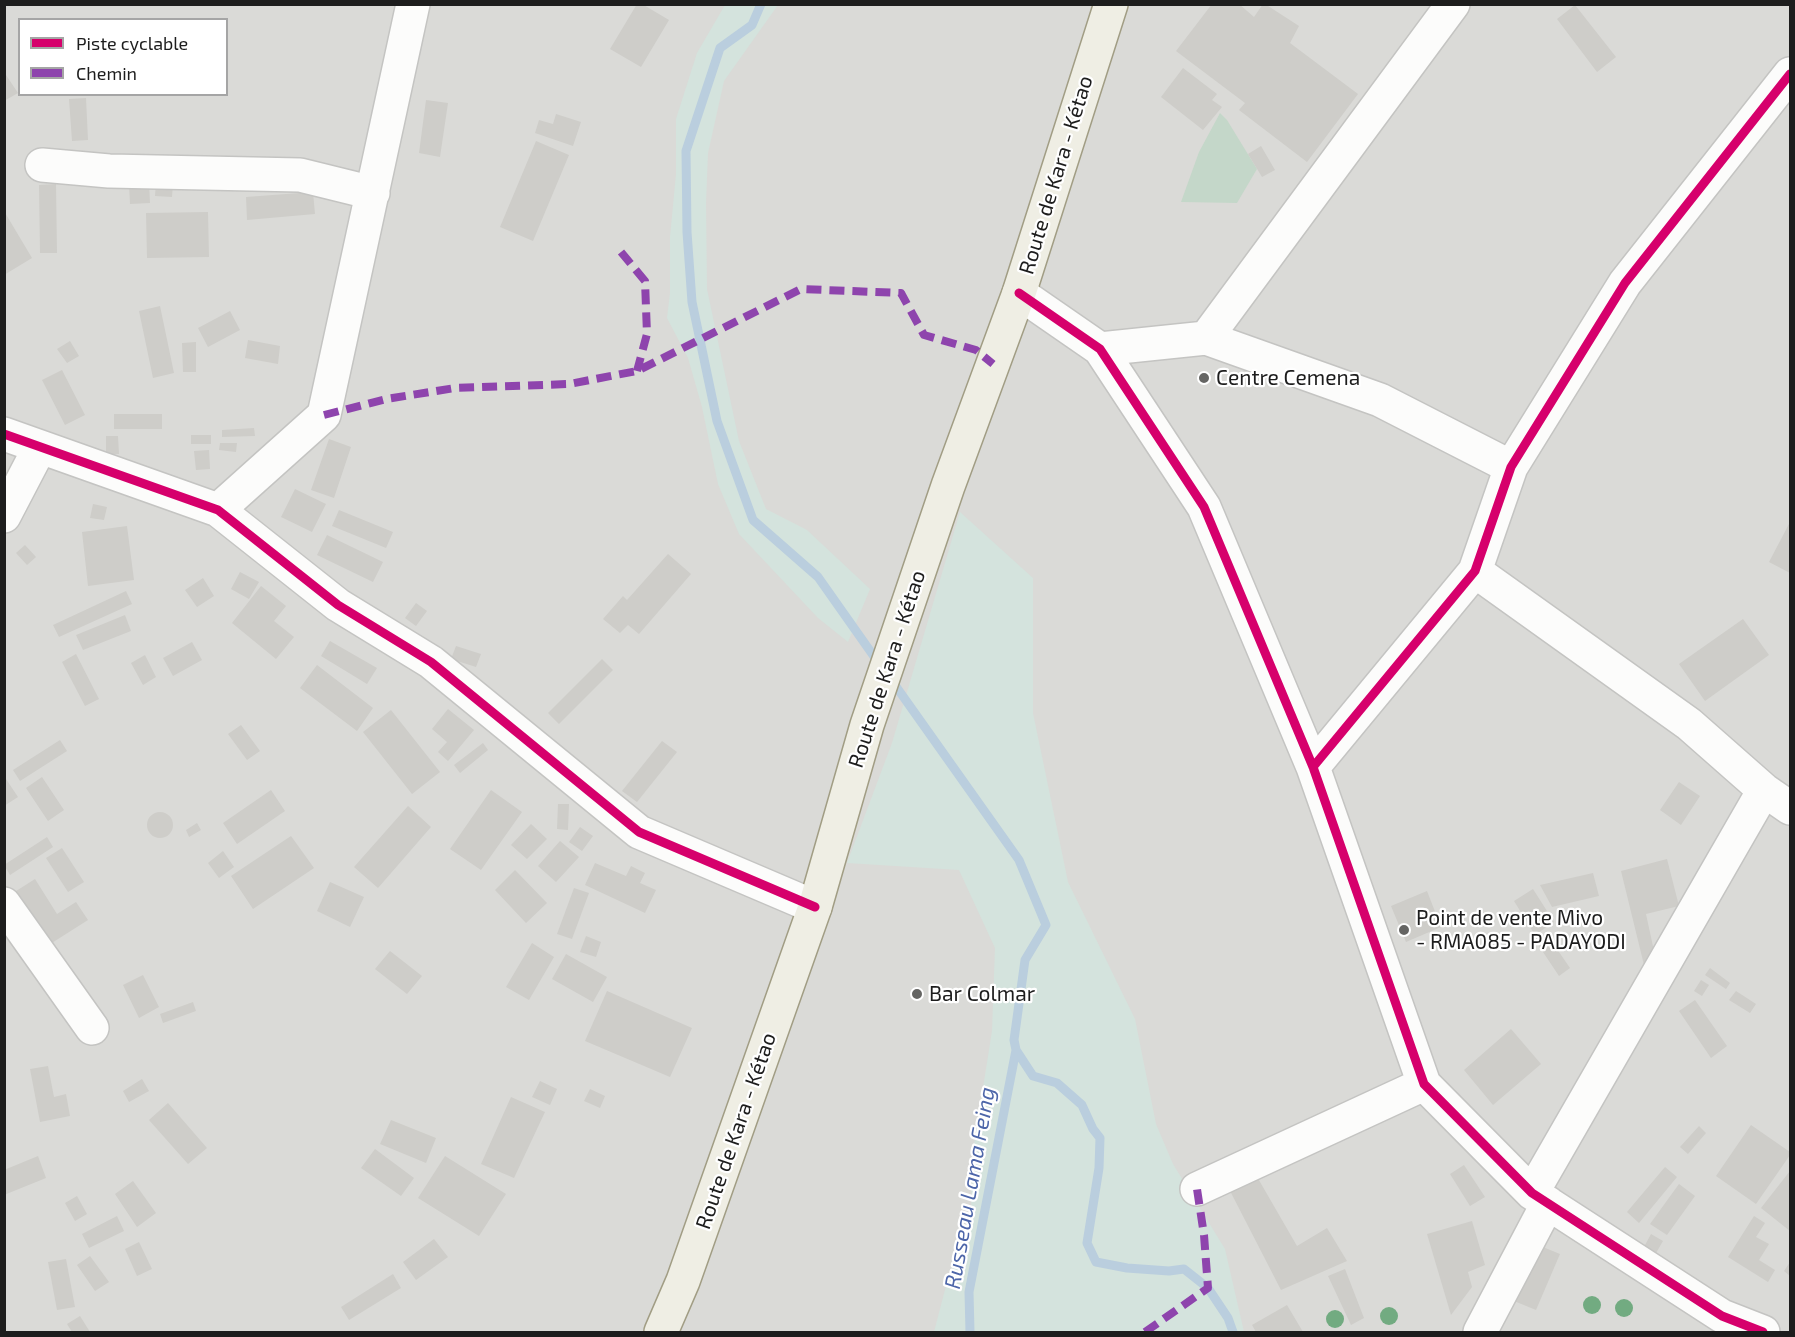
<!DOCTYPE html>
<html>
<head>
<meta charset="utf-8">
<style>
  body { margin:0 }
  #map { position:relative; width:1795px; height:1337px; overflow:hidden; background:#ebebe6; font-family:"Exo 2",sans-serif }
  canvas { display:block }
  .frame { position:absolute; inset:0; border:6px solid #1d1d1d; pointer-events:none }
  .legend { position:absolute; left:18px; top:18px; width:210px; height:78px; box-sizing:border-box; background:#fff; border:2px solid #a5a5a5; margin:0; padding:8px 10px; list-style:none; font-size:18px; color:#1d1d1d }
  .legend li { display:flex; align-items:center; gap:12px; height:30px }
  .legend b { width:30px; border:2px solid #a5a5a5 }
</style>
</head>
<body>
<div id="map">
<canvas width="1795" height="1337"></canvas>
<div class="frame"></div>
<ul class="legend">
<li><b style="height:8px;background:#d6006c"></b>Piste cyclable</li>
<li><b style="height:8px;background:#8e44ad"></b>Chemin</li>
</ul>
</div>
<script>
const ctx = document.querySelector('canvas').getContext('2d');
ctx.lineJoin = 'round';
function fill(path, color) {
  ctx.fillStyle = color;
  ctx.fill(path, 'evenodd');
}
function shape(rows) {
  const path = new Path2D();
  for (const r of rows) {
    if (r.length === 3) {
      path.moveTo(r[0] + r[2], r[1]);
      path.arc(r[0], r[1], r[2], 0, 2 * Math.PI);
      continue;
    }
    path.moveTo(r[0], r[1]);
    for (let i = 2; i < r.length; i += 2) path.lineTo(r[i], r[i + 1]);
  }
  return path;
}
function strokePath(path, color, width, dash) {
  ctx.strokeStyle = color;
  ctx.lineWidth = width;
  ctx.lineCap = dash ? 'butt' : 'round';
  ctx.setLineDash(dash || []);
  ctx.stroke(path);
}
function write(font, color, halo, rows, align = 'center') {
  ctx.font = font + ' "Exo 2",sans-serif';
  ctx.lineWidth = 4.5;
  ctx.setLineDash([]);
  ctx.textBaseline = 'middle';
  ctx.strokeStyle = halo;
  ctx.fillStyle = color;
  for (const [text, x, y, turn = 0] of rows) {
    ctx.save();
    ctx.translate(x, y);
    ctx.rotate((+turn || 0) * Math.PI / 180);
    ctx.textAlign = isNaN(turn) ? turn : align;
    if (halo) ctx.strokeText(text, 0, 0);
    ctx.fillText(text, 0, 0);
    ctx.restore();
  }
}
fill(shape([
  [5,5,1790,5,1790,1332,5,1332],
  [20,20,226,20,226,94,20,94]
]), '#dadad7');
fill(shape([
  [725,5,778,5,724,81,708,153,706,203,707,289,739,441,766,509,807,530,870,589,848,642,818,618,739,534,718,484,702,407,688,358,667,318,670,293,670,237,676,174,676,119,697,53],
  [960,512,1033,578,1033,713,1068,882,1135,1019,1156,1124,1173,1164,1225,1249,1244,1332,934,1332,947,1282,971,1216,972,1157,992,1031,995,948,959,870,847,863,892,743]
]), '#d4e3dd');
fill(shape([
  [1220,113,1227,120,1257,169,1237,203,1181,202,1199,152]
]), '#c4d7c9');
strokePath(shape([
  [761,4,752,25,720,48,686,151,687,232,692,302,717,421,753,520,818,577,880,665],
  [890,678,1019,860,1046,925,1025,960,1014,1040,1016,1050,969,1292,970,1332],
  [1016,1050,1033,1076,1057,1083,1082,1105,1093,1129,1100,1138,1099,1168,1087,1243,1096,1262,1127,1268,1169,1271,1184,1269,1208,1288,1228,1318,1233,1332]
]), '#bacede', 9);
fill(shape([
  [637,4,642,4,669,20,641,67,610,49],
  [1212,4,1239,4,1254,17,1263,4,1265,4,1299,26,1290,43,1358,94,1307,162,1239,110,1245,103,1176,51],
  [1575,5,1616,57,1597,72,1557,19],
  [1183,68,1217,94,1212,100,1222,107,1203,130,1161,97],
  [4,72,18,93,4,101],
  [86,98,88,140,72,141,69,99],
  [426,100,448,103,440,157,419,153],
  [556,114,581,122,573,146,535,133,539,120,553,124],
  [536,141,569,155,533,241,500,227],
  [1261,146,1275,170,1262,177,1248,154],
  [149,183,150,203,130,204,129,184],
  [156,183,173,184,172,197,155,196],
  [56,184,57,253,40,253,39,185],
  [313,192,315,214,247,220,246,197],
  [4,211,32,258,4,275],
  [208,212,209,257,147,258,146,213],
  [160,306,174,373,153,378,139,311],
  [230,311,240,330,208,347,198,328],
  [248,340,280,346,278,364,245,358],
  [70,341,79,356,67,363,57,349],
  [196,342,196,372,183,372,182,343],
  [62,370,85,415,65,425,42,380],
  [114,414,162,414,162,429,114,429],
  [254,428,255,436,222,437,222,430],
  [191,435,211,435,211,444,191,444],
  [106,436,118,436,119,454,106,454],
  [329,439,351,447,334,498,311,490],
  [220,443,237,443,236,452,219,450],
  [209,450,210,469,196,470,194,451],
  [295,489,326,504,312,532,281,517],
  [93,504,107,507,104,520,90,518],
  [339,510,393,532,386,548,332,526],
  [1790,522,1790,573,1769,562],
  [127,526,134,580,88,586,82,532],
  [327,535,383,562,373,582,317,555],
  [25,545,36,557,27,565,16,553],
  [668,554,691,574,639,634,628,625,620,633,603,619,623,596,627,600],
  [240,572,259,582,249,599,231,589],
  [203,578,214,596,197,607,185,590],
  [261,586,286,606,274,621,294,637,276,659,232,623],
  [126,591,132,604,59,637,53,625],
  [416,603,427,611,416,626,405,618],
  [125,615,131,631,83,650,76,635],
  [1743,619,1769,655,1705,701,1679,664],
  [330,641,377,668,367,684,321,656],
  [192,642,202,660,173,676,163,658],
  [456,646,481,654,476,667,451,659],
  [76,654,99,699,85,706,62,662],
  [145,655,156,677,143,685,131,663],
  [602,659,613,670,559,724,548,713],
  [317,665,373,708,357,731,300,688],
  [448,709,474,730,448,761,438,752,447,742,432,729],
  [391,710,440,772,412,794,363,732],
  [241,725,260,751,247,760,228,734],
  [60,740,67,751,20,781,13,770],
  [662,741,677,752,637,802,622,791],
  [483,743,488,750,460,773,454,765],
  [42,777,64,810,48,821,26,788],
  [6,779,18,797,4,806,4,780],
  [1679,782,1700,796,1681,825,1660,810],
  [271,790,285,811,237,844,223,823],
  [491,790,522,812,481,870,450,849],
  [558,804,569,804,568,830,557,829],
  [408,806,431,827,378,888,354,867],
  [160,825,13],
  [197,823,201,830,189,837,186,830],
  [531,824,547,839,527,859,511,845],
  [580,827,593,836,582,851,569,842],
  [291,836,314,868,253,909,231,876],
  [47,837,53,847,10,875,4,865],
  [560,841,579,857,556,882,538,866],
  [62,848,84,882,68,892,46,858],
  [223,851,234,867,219,878,208,863],
  [1667,859,1679,906,1646,914,1654,951,1644,965,1621,871],
  [595,863,626,876,631,866,645,873,640,883,656,890,645,913,585,885],
  [515,870,547,903,526,923,495,890],
  [1593,873,1599,896,1552,907,1540,885],
  [35,879,57,914,76,902,88,920,47,946,13,893],
  [330,882,364,897,350,927,317,911],
  [574,888,589,893,572,939,557,934],
  [1533,889,1554,922,1535,935,1514,901],
  [1427,891,1441,927,1406,942,1391,906],
  [586,936,601,942,596,957,580,952],
  [1550,939,1570,968,1559,976,1539,946],
  [532,943,554,957,529,1000,506,987],
  [390,951,422,976,407,994,375,969],
  [566,954,607,977,593,1002,552,979],
  [1710,968,1730,983,1726,989,1705,975],
  [143,975,159,1007,139,1018,123,985],
  [1701,980,1709,985,1702,996,1694,991],
  [607,991,692,1028,670,1077,585,1041],
  [1736,991,1756,1004,1750,1013,1729,1000],
  [1695,1000,1727,1046,1711,1058,1679,1011],
  [193,1002,196,1011,163,1023,160,1014],
  [1511,1029,1541,1064,1493,1105,1464,1070],
  [48,1066,54,1097,66,1094,70,1116,40,1122,30,1069],
  [142,1079,149,1091,129,1102,123,1091],
  [540,1081,557,1089,550,1105,532,1097],
  [590,1089,605,1096,600,1108,584,1101],
  [511,1097,545,1112,514,1178,481,1164],
  [168,1103,207,1148,188,1164,149,1120],
  [391,1120,436,1138,426,1163,380,1144],
  [1751,1125,1790,1152,1790,1155,1756,1204,1716,1176],
  [1699,1126,1706,1133,1688,1154,1680,1147],
  [375,1149,414,1178,401,1196,361,1168],
  [38,1156,46,1178,4,1195,4,1170],
  [445,1156,506,1194,479,1236,418,1198],
  [1464,1165,1485,1197,1470,1206,1450,1174],
  [1665,1167,1677,1177,1639,1223,1627,1212],
  [1790,1171,1790,1231,1761,1208],
  [1256,1175,1297,1246,1327,1228,1347,1261,1281,1290,1227,1185],
  [133,1181,156,1213,137,1227,115,1194],
  [1679,1184,1695,1196,1667,1235,1650,1224],
  [77,1196,87,1214,75,1221,65,1203],
  [117,1216,124,1231,89,1248,82,1234],
  [1754,1216,1765,1223,1756,1237,1769,1244,1759,1260,1775,1270,1768,1282,1728,1257],
  [1472,1221,1485,1265,1468,1272,1472,1287,1451,1315,1427,1234],
  [1651,1234,1663,1241,1656,1253,1644,1247],
  [434,1239,448,1257,416,1280,403,1262],
  [139,1242,152,1269,137,1276,125,1249],
  [1538,1245,1560,1254,1536,1310,1514,1301],
  [90,1256,109,1282,95,1291,77,1265],
  [66,1259,75,1307,57,1310,48,1262],
  [1790,1262,1790,1276,1784,1271],
  [1345,1269,1364,1318,1351,1325,1328,1276],
  [393,1274,401,1288,349,1320,341,1307],
  [1287,1305,1303,1332,1256,1332,1252,1325],
  [80,1316,90,1332,72,1332,67,1324]
]), '#cecdc9');
const street = shape([
  [42,165,109,171,300,175,373,193],
  [1019,293,1100,349,1204,507,1313,767,1424,1084,1532,1193,1722,1316,1763,1332],
  [1206,338,1453,4],
  [1100,349,1206,338,1380,400,1511,467],
  [4,434,218,510,338,605,431,662,639,832,815,907],
  [218,510,324,415,413,4],
  [4,516,40,447],
  [1475,571,1689,724,1764,790,1790,808],
  [1313,767,1475,571,1511,467,1625,283,1790,74],
  [4,904,92,1028],
  [1197,1189,1424,1084],
  [1532,1193,1764,790],
  [1480,1332,1548,1203]
]);
const primary = shape([
  [661,1332,683,1281,815,907,867,725,948,486,1019,293,1111,4]
]);
strokePath(street, '#c4c4c2', 36);
strokePath(primary, '#a19d84', 36);
strokePath(street, '#fcfcfb', 33);
strokePath(primary, '#efeee4', 33);
strokePath(shape([
  [621,252,645,281,647,334,637,371],
  [324,415,386,399,455,388,569,384,637,371,801,289,901,293,924,335,976,350,993,364],
  [1145,1332,1208,1288,1204,1235,1197,1189]
]), '#8e44ad', 8, [15, 8]);
strokePath(shape([
  [1019,293,1100,349,1204,507,1313,767,1424,1084,1532,1193,1722,1316,1763,1332],
  [4,434,218,510,338,605,431,662,639,832,815,907],
  [1313,767,1475,571,1511,467,1625,283,1790,74]
]), '#d6006c', 9);
ctx.fillStyle = '#72ab81';
for (const [x, y] of [
  [1592,1305],
  [1624,1308],
  [1389,1316],
  [1335,1319]
]) {
  ctx.beginPath();
  ctx.arc(x, y, 9, 0, 2 * Math.PI);
  ctx.fill();
}
for (const [x, y, r, color] of [
  [1204,378,6,"#656563"],
  [1404,930,6,"#656563"],
  [917,994,6,"#656563"]
]) {
  const dot = new Path2D();
  dot.arc(x, y, r, 0, 2 * Math.PI);
  ctx.fillStyle = color;
  ctx.fill(dot);
  strokePath(dot, '#fff', 2);
}
write('21px', '#1d1d1d', '#fff', [
  ["Route de Kara - Kétao",1056,175,-73],
  ["Route de Kara - Kétao",887,669,-72],
  ["Route de Kara - Kétao",736,1131,-71]
]);
write('21px', '#1d1d1d', '#fff', [
  ["Centre Cemena",1216,378],
  ["Point de vente Mivo",1416,918],
  ["- RMA085 - PADAYODI",1416,942],
  ["Bar Colmar",929,994]
], 'left');
write('italic 22px', '#4d66a9', '#fff', [
  ["Russeau Lama Feing",970,1188,-80]
]);
</script>
</body>
</html>
